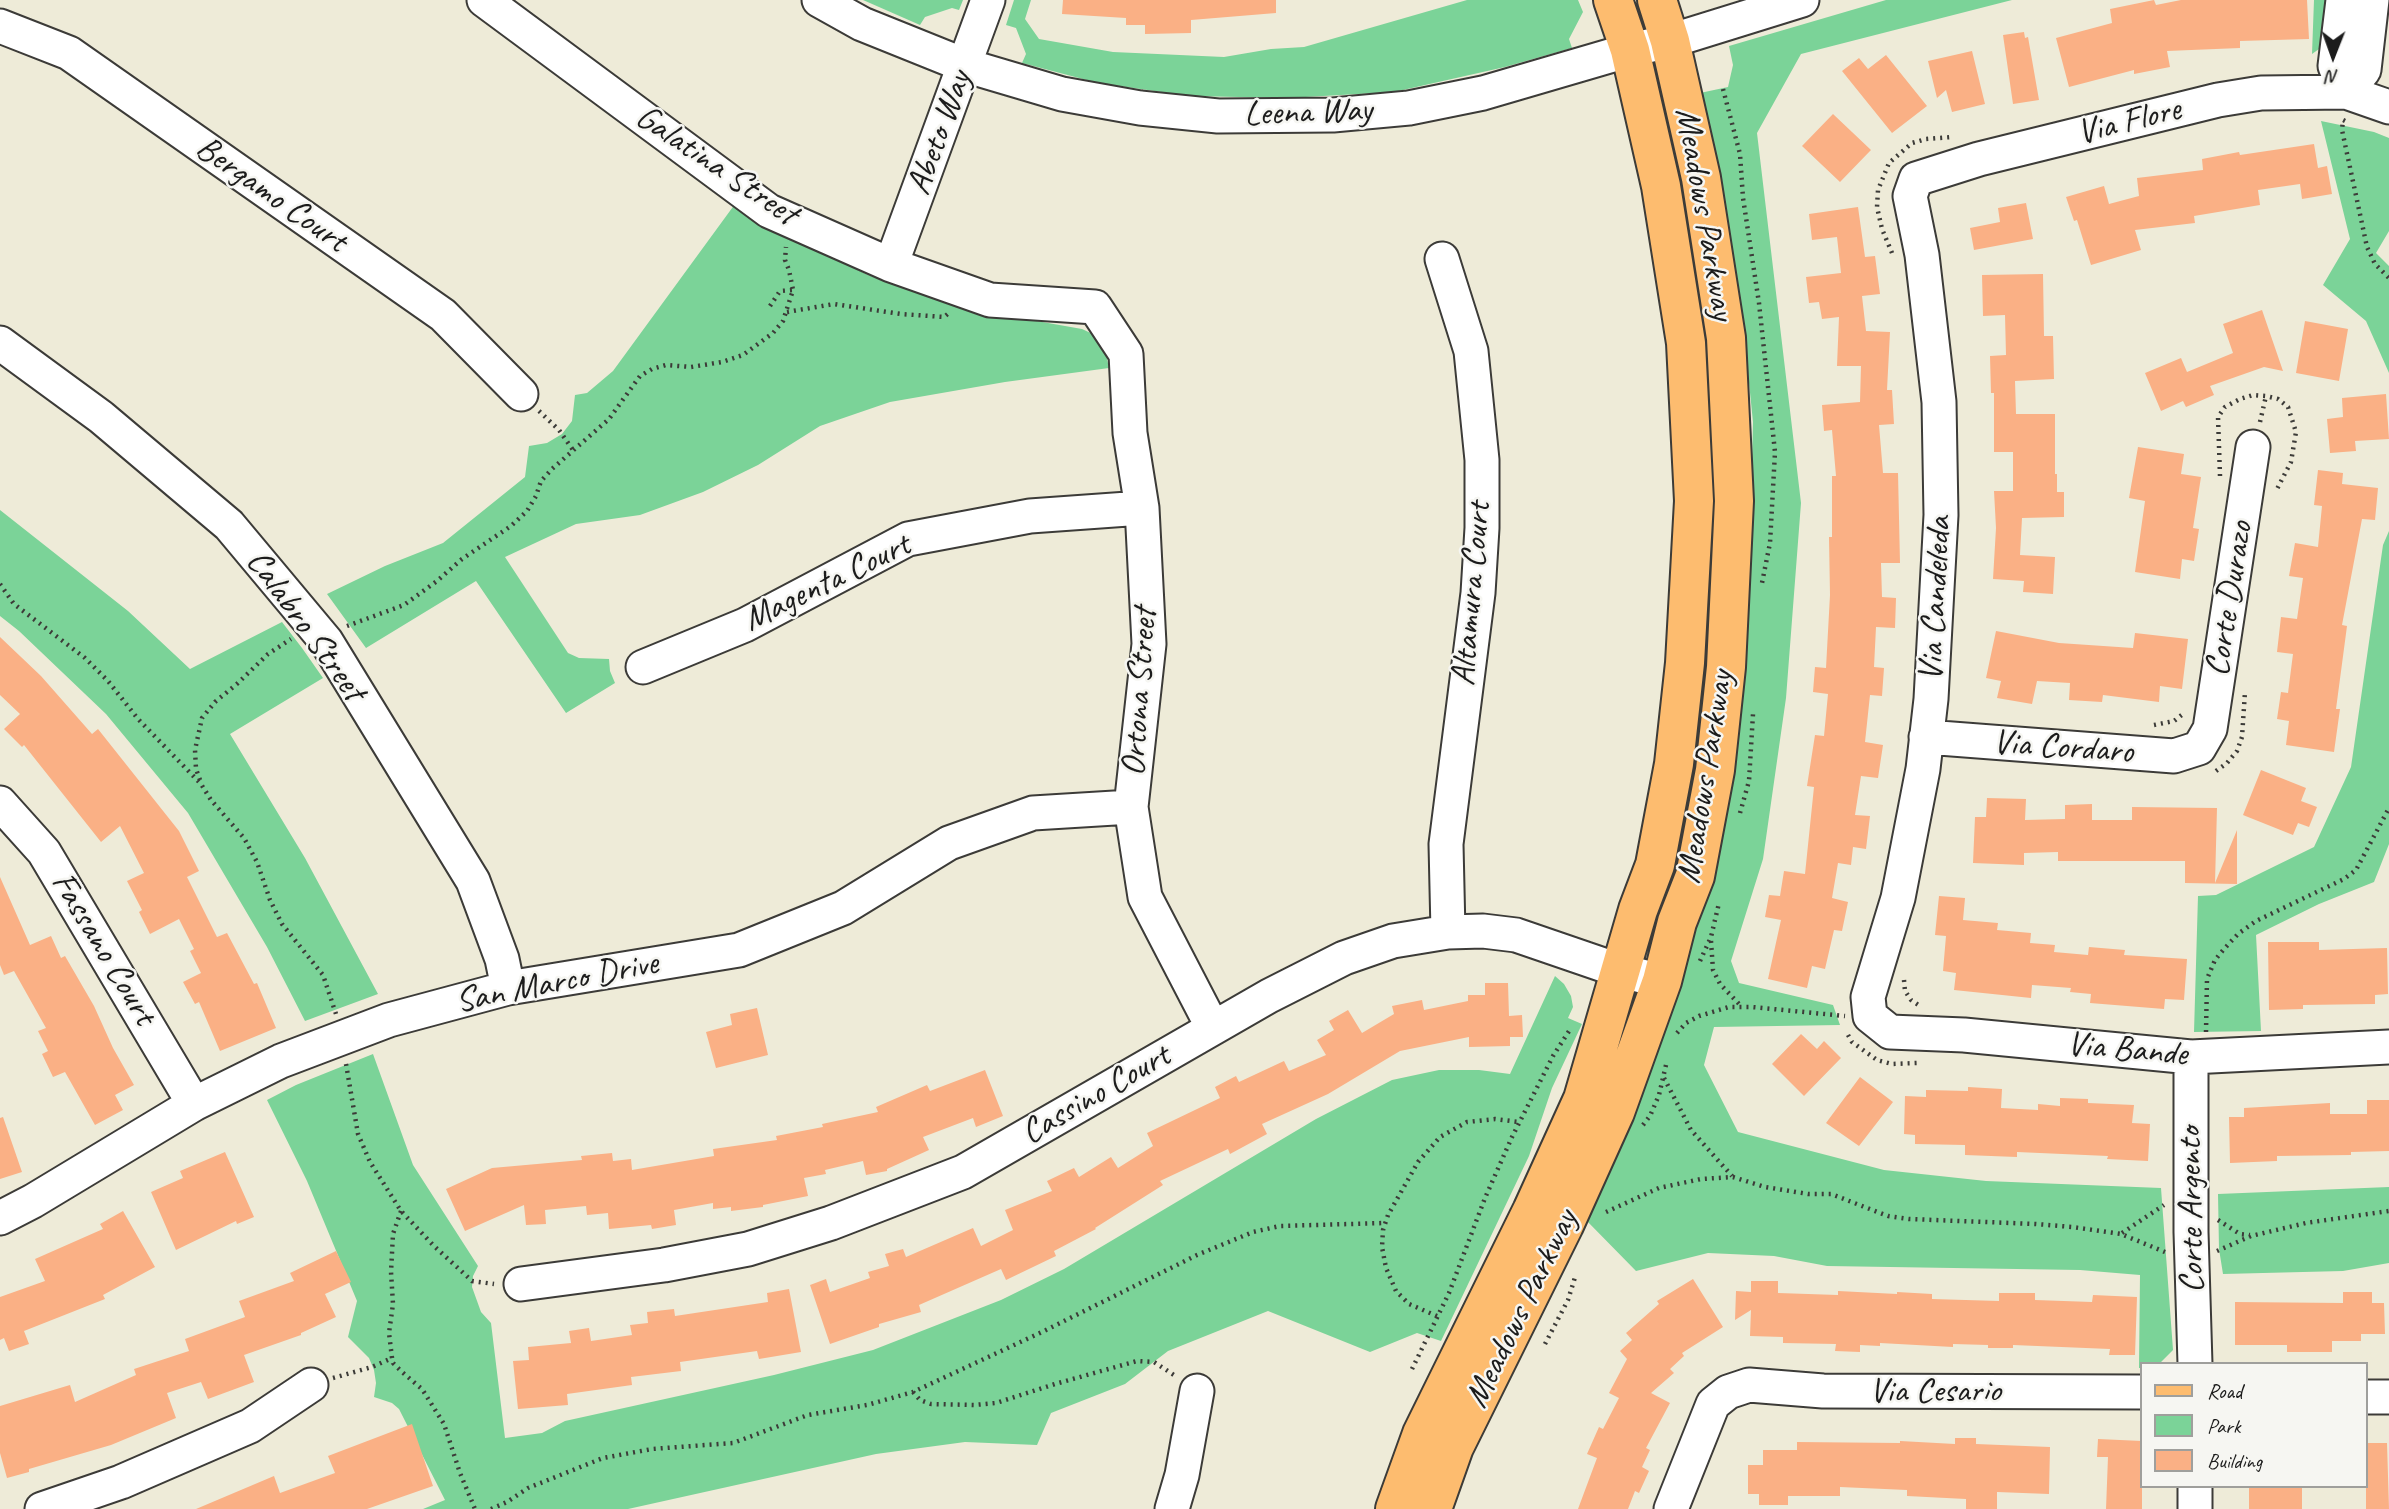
<!DOCTYPE html>
<html>
<head>
<meta charset="utf-8">
<style>
  body { margin:0 }
  #map { position:relative; width:2389px; height:1509px; overflow:hidden; background:#eeebd8; font-family:Caveat,sans-serif }
  canvas { display:block }
  .legend { position:absolute; left:2140px; top:1362px; width:228px; height:126px; box-sizing:border-box; background:#f6f6f2; border:2px solid #9f9f9c; margin:0; padding:9px 12px; list-style:none; font-size:21px; color:#1c1c1c }
  .legend li { display:flex; align-items:center; gap:14px; height:35px }
  .legend b { width:35px; border:2px solid #9f9f9c }
  .north { position:absolute; left:2298px; top:21px; width:70px; height:70px; -webkit-text-stroke:5px #f6f6f2; paint-order:stroke; rotate:181deg; font-size:19px; font-weight:700; line-height:28px; text-align:center; color:#1c1c1c }
  .north::after { content:''; display:block; margin:auto; width:24px; height:32px; background:#1c1c1c; clip-path:polygon(50% 0,100% 100%,50% 72%,0 100%) }
</style>
</head>
<body>
<div id="map">
<canvas width="2389" height="1509"></canvas>
<ul class="legend">
<li><b style="height:9px;background:#fdbc6f"></b>Road</li>
<li><b style="height:19px;background:#7bd398"></b>Park</li>
<li><b style="height:19px;background:#fab085"></b>Building</li>
</ul>
<div class="north">N</div>
</div>
<script>
const ctx = document.querySelector('canvas').getContext('2d');
ctx.lineJoin = 'round';
function fill(path, color) {
  ctx.fillStyle = color;
  ctx.fill(path, 'evenodd');
}
function shape(rows) {
  const path = new Path2D();
  for (const r of rows) {
    path.moveTo(r[0], r[1]);
    for (let i = 2; i < r.length; i += 2) path.lineTo(r[i], r[i + 1]);
  }
  return path;
}
function strokePath(path, color, width, dash) {
  ctx.strokeStyle = color;
  ctx.lineWidth = width;
  ctx.lineCap = dash ? 'butt' : 'round';
  ctx.setLineDash(dash || []);
  ctx.stroke(path);
}
function write(font, color, halo, rows, align = 'center') {
  ctx.font = font + ' Caveat,sans-serif';
  ctx.lineWidth = 5;
  ctx.setLineDash([]);
  ctx.textBaseline = 'middle';
  ctx.strokeStyle = halo;
  ctx.fillStyle = color;
  for (const [text, x, y, turn = 0] of rows) {
    ctx.save();
    ctx.translate(x, y);
    ctx.rotate((+turn || 0) * Math.PI / 180);
    ctx.textAlign = isNaN(turn) ? turn : align;
    if (halo) ctx.strokeText(text, 0, 0);
    ctx.fillText(text, 0, 0);
    ctx.restore();
  }
}
fill(shape([
  [863,0,963,0,959,10,952,8,925,17,920,25],
  [1014,0,1031,0,1025,19,1039,39,1113,52,1224,57,1271,49,1304,47,1467,0,1578,0,1583,12,1569,39,1572,48,1505,67,1394,92,1288,98,1190,96,1098,83,1022,63,1026,54,1016,28,1006,25],
  [1886,0,2012,0,1801,54,1757,133,1801,503,1786,698,1763,859,1731,961,1739,983,1833,1005,1840,1025,1714,1027,1704,1065,1738,1132,1884,1170,1986,1181,2161,1188,2173,1350,2159,1364,2142,1364,2142,1368,2139,1368,2140,1275,2080,1270,1827,1266,1774,1256,1708,1253,1636,1271,1585,1219,1635,1106,1750,544,1753,422,1741,304,1721,177,1700,93,1728,87,1733,65,1729,46],
  [2314,0,2326,0,2319,49,2312,54],
  [2321,121,2374,132,2389,138,2389,231,2376,253,2389,266,2389,373,2366,321,2323,285,2350,239],
  [735,204,799,241,868,275,963,308,1082,329,1097,336,1105,349,1109,368,1005,382,890,402,820,426,758,465,703,492,640,515,576,524,505,557,568,653,579,658,609,659,610,671,615,683,566,713,476,581,366,648,327,594,385,566,443,543,525,477,529,446,547,443,562,434,572,421,575,395,587,393,613,371],
  [0,510,128,611,190,669,282,622,302,648,323,678,230,734,305,858,378,994,305,1021,267,947,188,813,106,714,19,631,0,616],
  [2389,531,2389,844,2374,882,2319,904,2256,935,2261,1031,2194,1032,2198,896,2216,895,2314,847,2351,767,2383,545],
  [1555,976,1564,984,1571,996,1573,1007,1568,1018,1582,1024,1552,1088,1529,1156,1441,1341,1417,1333,1370,1352,1268,1311,1168,1351,1125,1384,1051,1413,1037,1445,965,1442,876,1454,628,1509,423,1509,445,1500,399,1409,392,1403,374,1397,376,1383,374,1370,369,1358,348,1337,357,1301,307,1181,267,1100,296,1085,373,1054,413,1165,478,1266,473,1276,472,1287,481,1312,491,1323,505,1438,542,1433,565,1421,774,1375,873,1350,1001,1300,1064,1269,1316,1119,1392,1080,1439,1070,1479,1070,1510,1074],
  [2389,1187,2389,1263,2343,1271,2223,1274,2219,1249,2218,1194]
]), '#7bd398');
fill(shape([
  [1063,0,1276,0,1276,13,1191,20,1191,33,1145,34,1145,25,1126,25,1126,18,1062,14],
  [2154,0,2156,5,2181,0,2307,0,2309,39,2240,41,2240,48,2167,51,2170,67,2134,74,2134,70,2069,87,2056,38,2112,23,2110,9],
  [2024,32,2025,38,2028,37,2039,100,2013,104,2003,35],
  [1972,51,1985,104,1952,112,1946,90,1937,98,1928,61],
  [1886,55,1927,106,1892,133,1842,71,1859,58,1868,69],
  [1833,114,1871,150,1840,182,1802,146],
  [2314,144,2318,168,2327,166,2332,194,2302,199,2300,184,2258,190,2260,205,2194,216,2195,223,2135,230,2141,250,2091,265,2077,220,2074,221,2066,197,2104,186,2109,204,2139,196,2137,178,2203,170,2202,159,2239,152,2240,155],
  [2026,203,2033,239,1974,250,1970,228,2000,222,1998,208],
  [1858,207,1865,257,1875,256,1880,294,1862,296,1866,331,1890,332,1887,390,1892,390,1894,424,1879,425,1883,473,1898,473,1900,563,1881,563,1882,597,1896,598,1895,628,1876,627,1874,667,1884,668,1882,696,1870,695,1865,742,1883,745,1878,778,1861,776,1855,815,1870,816,1866,849,1853,847,1851,865,1838,863,1832,898,1848,902,1842,931,1834,930,1825,969,1812,966,1807,988,1768,979,1781,920,1765,917,1769,895,1780,896,1784,871,1805,874,1814,787,1807,786,1815,735,1824,736,1828,694,1813,692,1815,667,1826,668,1830,595,1829,537,1832,537,1832,476,1836,476,1832,430,1824,431,1822,405,1860,402,1861,366,1837,366,1839,317,1822,319,1819,302,1809,303,1806,277,1841,273,1837,237,1812,240,1809,214],
  [2043,274,2044,336,2053,336,2054,379,2015,381,2016,414,2055,414,2055,474,2057,474,2057,492,2064,492,2064,517,2022,518,2020,555,2055,557,2053,594,2023,592,2024,581,1993,579,1996,528,1994,491,2013,491,2013,452,1994,452,1994,393,1991,393,1990,356,2006,355,2005,315,1983,316,1982,275],
  [2262,310,2283,371,2264,367,2210,386,2214,395,2186,407,2183,401,2161,411,2145,373,2181,358,2187,372,2233,353,2223,324],
  [2305,321,2348,329,2339,381,2296,373],
  [2386,394,2389,439,2355,441,2356,451,2330,453,2327,419,2343,417,2342,398],
  [2138,447,2184,454,2181,474,2201,477,2193,528,2199,529,2194,561,2182,559,2180,579,2135,572,2145,501,2129,498],
  [2318,470,2343,473,2342,484,2378,488,2375,520,2362,519,2342,625,2347,626,2336,709,2340,709,2334,752,2286,745,2289,721,2277,719,2281,692,2288,693,2293,654,2277,652,2281,617,2297,619,2303,578,2289,576,2295,543,2318,547,2322,506,2314,505],
  [1996,631,2059,643,2133,648,2135,633,2188,639,2182,689,2160,686,2159,702,2103,695,2102,702,2069,700,2070,683,2037,681,2032,704,1997,698,2001,681,1986,678],
  [0,637,41,676,92,734,98,729,179,831,199,871,187,877,217,937,227,933,254,984,257,983,276,1028,220,1051,199,1002,195,1004,183,982,201,973,190,951,194,949,179,919,150,934,139,912,142,910,127,881,144,873,120,826,101,842,24,745,22,747,4,729,20,714,0,695],
  [2261,770,2306,788,2301,801,2317,807,2309,827,2298,823,2293,835,2243,815],
  [1987,798,2026,799,2025,820,2065,819,2065,805,2092,804,2092,820,2132,820,2132,807,2217,808,2215,883,2237,830,2237,884,2185,883,2185,861,2058,861,2058,852,2024,853,2024,865,1973,863,1975,817,1986,817],
  [0,877,30,945,51,936,61,958,65,956,94,1006,113,1048,134,1085,115,1095,123,1110,95,1125,65,1072,53,1077,42,1054,48,1051,38,1031,46,1028,14,971,4,975,0,965],
  [1939,896,1965,898,1963,920,1998,923,1997,930,2031,933,2030,943,2055,945,2054,952,2088,955,2089,947,2125,950,2124,955,2187,959,2184,1000,2165,999,2164,1009,2090,1003,2091,994,2070,992,2071,988,2032,985,2031,998,1954,990,1956,973,1943,971,1946,936,1935,935],
  [2268,942,2319,942,2319,950,2387,948,2388,994,2375,995,2375,1004,2303,1005,2303,1009,2269,1010],
  [1485,983,1508,983,1509,1016,1522,1015,1523,1037,1510,1037,1510,1046,1469,1047,1469,1037,1400,1051,1328,1094,1262,1124,1267,1134,1230,1154,1228,1149,1160,1181,1163,1185,1095,1228,1096,1229,1054,1251,1056,1256,1006,1280,1001,1269,919,1305,921,1312,879,1324,879,1327,830,1344,810,1285,826,1279,830,1292,870,1278,868,1272,889,1266,885,1254,903,1249,906,1257,973,1228,981,1246,1013,1230,1005,1210,1052,1191,1047,1181,1074,1168,1079,1177,1111,1157,1118,1168,1153,1146,1147,1133,1220,1098,1215,1087,1236,1076,1239,1082,1284,1061,1289,1071,1326,1055,1317,1040,1334,1030,1329,1021,1348,1010,1362,1033,1394,1014,1392,1006,1422,1000,1424,1010,1468,1001,1468,995,1485,995],
  [757,1008,768,1055,716,1068,706,1032,732,1025,730,1014],
  [1801,1034,1817,1049,1824,1041,1841,1058,1804,1096,1772,1064],
  [985,1070,1003,1116,976,1127,973,1118,923,1137,929,1150,887,1169,887,1171,866,1175,863,1161,825,1170,826,1174,804,1178,808,1196,763,1205,763,1207,731,1211,731,1207,713,1209,713,1203,674,1210,676,1225,652,1229,651,1225,609,1229,608,1213,587,1215,586,1206,545,1210,546,1224,526,1225,524,1205,465,1231,446,1189,492,1168,582,1160,581,1156,612,1153,613,1161,631,1159,632,1170,714,1156,713,1149,777,1140,776,1136,823,1127,822,1124,878,1112,876,1107,927,1085,930,1091],
  [1860,1077,1893,1102,1859,1146,1826,1123],
  [1968,1087,2002,1089,2001,1108,2038,1110,2038,1104,2060,1106,2060,1098,2088,1099,2088,1103,2134,1105,2132,1123,2150,1124,2148,1161,2107,1159,2108,1156,2017,1152,2017,1157,1965,1155,1965,1145,1915,1144,1915,1135,1904,1134,1905,1096,1926,1097,1926,1090,1968,1091],
  [2367,1100,2389,1100,2389,1151,2351,1152,2351,1155,2277,1156,2277,1161,2230,1163,2229,1117,2244,1117,2244,1108,2330,1103,2330,1114,2367,1114],
  [3,1117,22,1172,0,1179,0,1118],
  [225,1152,254,1217,237,1224,236,1221,176,1250,151,1192,183,1178,180,1171],
  [123,1211,155,1267,103,1295,105,1299,24,1331,29,1344,9,1351,4,1338,0,1340,0,1297,45,1281,35,1259,103,1229,100,1224],
  [336,1251,351,1282,325,1294,336,1317,301,1333,301,1335,244,1355,254,1382,208,1399,201,1382,167,1393,176,1418,111,1445,29,1469,29,1472,7,1478,0,1453,0,1406,70,1385,75,1402,136,1375,134,1369,189,1351,185,1339,245,1317,239,1301,294,1281,290,1273],
  [1693,1279,1723,1327,1682,1353,1684,1356,1670,1369,1674,1373,1651,1393,1670,1403,1646,1448,1650,1450,1642,1467,1649,1471,1639,1493,1635,1491,1628,1509,1578,1509,1597,1458,1587,1454,1599,1427,1603,1429,1619,1398,1609,1393,1627,1359,1620,1351,1632,1340,1626,1333,1659,1304,1657,1301],
  [1751,1281,1778,1281,1778,1293,1838,1295,1838,1291,1897,1294,1897,1292,1932,1294,1932,1299,1999,1301,1999,1293,2035,1293,2035,1300,2092,1302,2093,1295,2137,1297,2135,1355,2109,1355,2110,1349,2013,1345,2013,1348,1988,1348,1988,1345,1953,1344,1953,1347,1880,1343,1880,1346,1860,1345,1860,1352,1835,1351,1836,1344,1783,1343,1783,1337,1750,1336,1751,1310,1735,1320,1736,1291,1751,1292],
  [789,1289,801,1352,759,1359,757,1351,680,1362,681,1371,631,1377,632,1385,567,1394,568,1405,518,1409,513,1361,529,1360,528,1347,571,1343,569,1331,589,1328,591,1341,632,1335,630,1325,648,1323,647,1312,674,1309,675,1316,768,1302,767,1293],
  [2343,1292,2372,1292,2372,1303,2384,1303,2385,1334,2361,1334,2361,1341,2332,1341,2332,1352,2287,1352,2287,1345,2235,1345,2235,1302,2343,1303],
  [412,1424,433,1486,367,1509,196,1509,274,1476,280,1493,335,1473,328,1456],
  [1955,1438,1976,1438,1976,1444,2050,1447,2049,1494,1997,1492,1997,1509,1966,1509,1966,1499,1907,1496,1907,1490,1840,1487,1840,1496,1788,1496,1788,1505,1759,1505,1759,1494,1748,1494,1748,1465,1763,1465,1763,1450,1797,1450,1797,1442,1900,1443,1900,1441,1955,1444],
  [2098,1439,2142,1441,2142,1509,2106,1509,2108,1457,2097,1457],
  [2366,1443,2387,1443,2389,1509,2366,1509],
  [2249,1486,2302,1486,2302,1509,2249,1509]
]), '#fab085');
const minor = shape([
  [484,0,769,211,891,265,990,300,1095,307,1126,354,1130,433,1142,508,1149,644,1131,807,1145,897,1213,1028],
  [819,0,862,24,964,65,1062,94,1140,108,1218,116,1333,115,1409,108,1483,93,1630,50,1670,41,1802,0],
  [2343,0,2335,66,2346,92],
  [0,26,69,53,443,315,521,394],
  [2346,92,2364,70,2372,0],
  [2389,107,2346,92,2261,93,2218,100,1979,159,1916,179,1910,196,1922,255,1939,402,1941,515,1931,699,1923,769,1898,898,1868,997,1870,1016,1890,1032,1964,1035,2191,1057,2389,1047],
  [1442,259,1471,351,1482,460,1482,528,1478,593,1446,844,1448,932],
  [891,265,988,0],
  [0,343,101,417,229,525,326,641,473,881,502,959,508,988],
  [643,667,745,625,908,539,1030,516,1142,508],
  [1926,737,2174,756,2199,748,2210,729,2253,447],
  [0,803,44,852,194,1104],
  [2191,1057,2191,1232,2195,1364],
  [0,1218,33,1201,194,1104,281,1061,389,1020,508,988,739,950,843,908,949,843,1033,813,1131,807],
  [521,1284,664,1265,748,1249,831,1223,963,1172,1269,996,1344,958,1393,941,1448,932,1483,931,1516,935,1621,971,1662,981],
  [2366,1397,2389,1397],
  [42,1509,121,1482,250,1426,311,1385],
  [1172,1509,1182,1475,1197,1391],
  [1671,1509,1713,1404,1728,1392,1749,1385,1823,1391,2142,1392],
  [2195,1509,2195,1486]
]);
const major = shape([
  [1395,1509,1422,1434,1532,1211,1583,1099,1638,910,1655,865,1674,764,1685,663,1694,501,1686,343,1661,186,1630,50,1613,0],
  [1432,1509,1454,1447,1564,1225,1615,1112,1662,981,1677,922,1695,876,1715,770,1726,667,1734,501,1726,338,1701,178,1670,41,1657,0]
]);
strokePath(minor, '#3c3b38', 37);
strokePath(major, '#3c3b38', 42);
strokePath(shape([
  [1723,89,1740,154,1743,198,1759,303,1775,452,1770,543,1762,583],
  [2345,121,2343,120,2342,130,2367,247,2375,264,2389,278],
  [1892,253,1882,229,1877,207,1878,190,1889,163,1912,143,1926,139,1952,137],
  [770,306,780,291,793,290],
  [787,312,834,304,901,314,944,317,950,312],
  [539,411,559,430,573,450],
  [2260,422,2266,396],
  [2220,476,2218,417,2225,407,2240,399,2253,395,2266,396,2278,399,2288,407,2296,432,2291,462,2276,491],
  [0,584,14,604,85,658,108,681,138,719,201,784,211,800,244,838,257,862,270,900,282,924,323,975,336,1014],
  [347,626,404,605,437,581,462,559,511,526,527,511,536,496,541,481,552,469,609,419,640,376,652,369,666,365,691,367,722,362,743,355,773,333,783,321,793,290,789,270,785,260,786,247],
  [2154,725,2174,721,2183,714],
  [2216,771,2227,763,2237,751,2242,737,2245,692],
  [200,780,196,769,195,750,202,718,215,702,238,683,268,654,291,639],
  [1740,813,1749,781,1753,714],
  [1711,941,1713,970,1720,984,1741,1006],
  [1700,961,1711,937,1719,903],
  [1904,980,1905,991,1911,1000,1920,1006],
  [2206,1032,2207,979,2215,960,2224,949,2238,934,2256,921,2344,879,2356,870,2389,808],
  [1677,1033,1686,1023,1699,1016,1729,1007,1752,1007,1845,1016],
  [1848,1035,1852,1042,1877,1060,1892,1064,1917,1063],
  [346,1064,358,1134,370,1162,401,1211,434,1246,472,1281,494,1284],
  [1664,1078,1691,1130,1732,1176],
  [1643,1125,1650,1116,1659,1095,1666,1065],
  [401,1211,393,1234,391,1272,393,1304,389,1333,392,1358,393,1363,402,1372,422,1389,444,1424,460,1473,475,1509],
  [1606,1212,1659,1188,1701,1179,1733,1177,1765,1187,1808,1194,1831,1194,1888,1216,1909,1219,2036,1224,2072,1227,2121,1234,2165,1252],
  [2218,1220,2240,1234,2250,1235],
  [2122,1233,2164,1205],
  [2217,1251,2251,1236,2306,1223,2389,1211],
  [1437,1316,1409,1304,1396,1291,1386,1268,1382,1247,1383,1230,1388,1215,1418,1162,1440,1137,1467,1122,1495,1119,1519,1122],
  [1545,1344,1568,1300,1576,1274],
  [1412,1369,1449,1293,1485,1198,1512,1137,1553,1056,1571,1028],
  [333,1378,372,1367,392,1358],
  [913,1392,920,1400,931,1404,974,1405,996,1403,1055,1384,1137,1361,1154,1362,1177,1377],
  [491,1509,507,1502,528,1488,603,1458,652,1449,733,1443,808,1415,867,1405,913,1392,1042,1332,1197,1255,1253,1232,1280,1226,1385,1223]
]), '#3c3b38', 4.5, [2, 5]);
strokePath(minor, '#fff', 33);
strokePath(major, '#fdbc6f', 38);
write('35px', '#1c1c1c', '#f6f6f2', [
  ["Leena Way",1308,113,-2],
  ["Via Flore",2129,122,-14],
  ["Abeto Way",940,133,-70],
  ["Galatina Street",716,166,34],
  ["Bergamo Court",271,195,35],
  ["Meadows Parkway",1704,214,80],
  ["Magenta Court",827,583,-26],
  ["Altamura Court",1472,594,-85],
  ["Via Candeleda",1936,599,-87],
  ["Corte Durazo",2230,599,-81],
  ["Calabro Street",305,626,54],
  ["Ortona Street",1140,692,-86],
  ["Via Cordaro",2063,748,4],
  ["Meadows Parkway",1706,777,-81],
  ["Fassano Court",103,949,59],
  ["San Marco Drive",557,983,-11],
  ["Via Bande",2127,1050,5],
  ["Cassino Court",1096,1095,-30],
  ["Corte Argento",2192,1210,-91],
  ["Meadows Parkway",1522,1309,-64],
  ["Via Cesario",1935,1392]
]);
</script>
</body>
</html>
